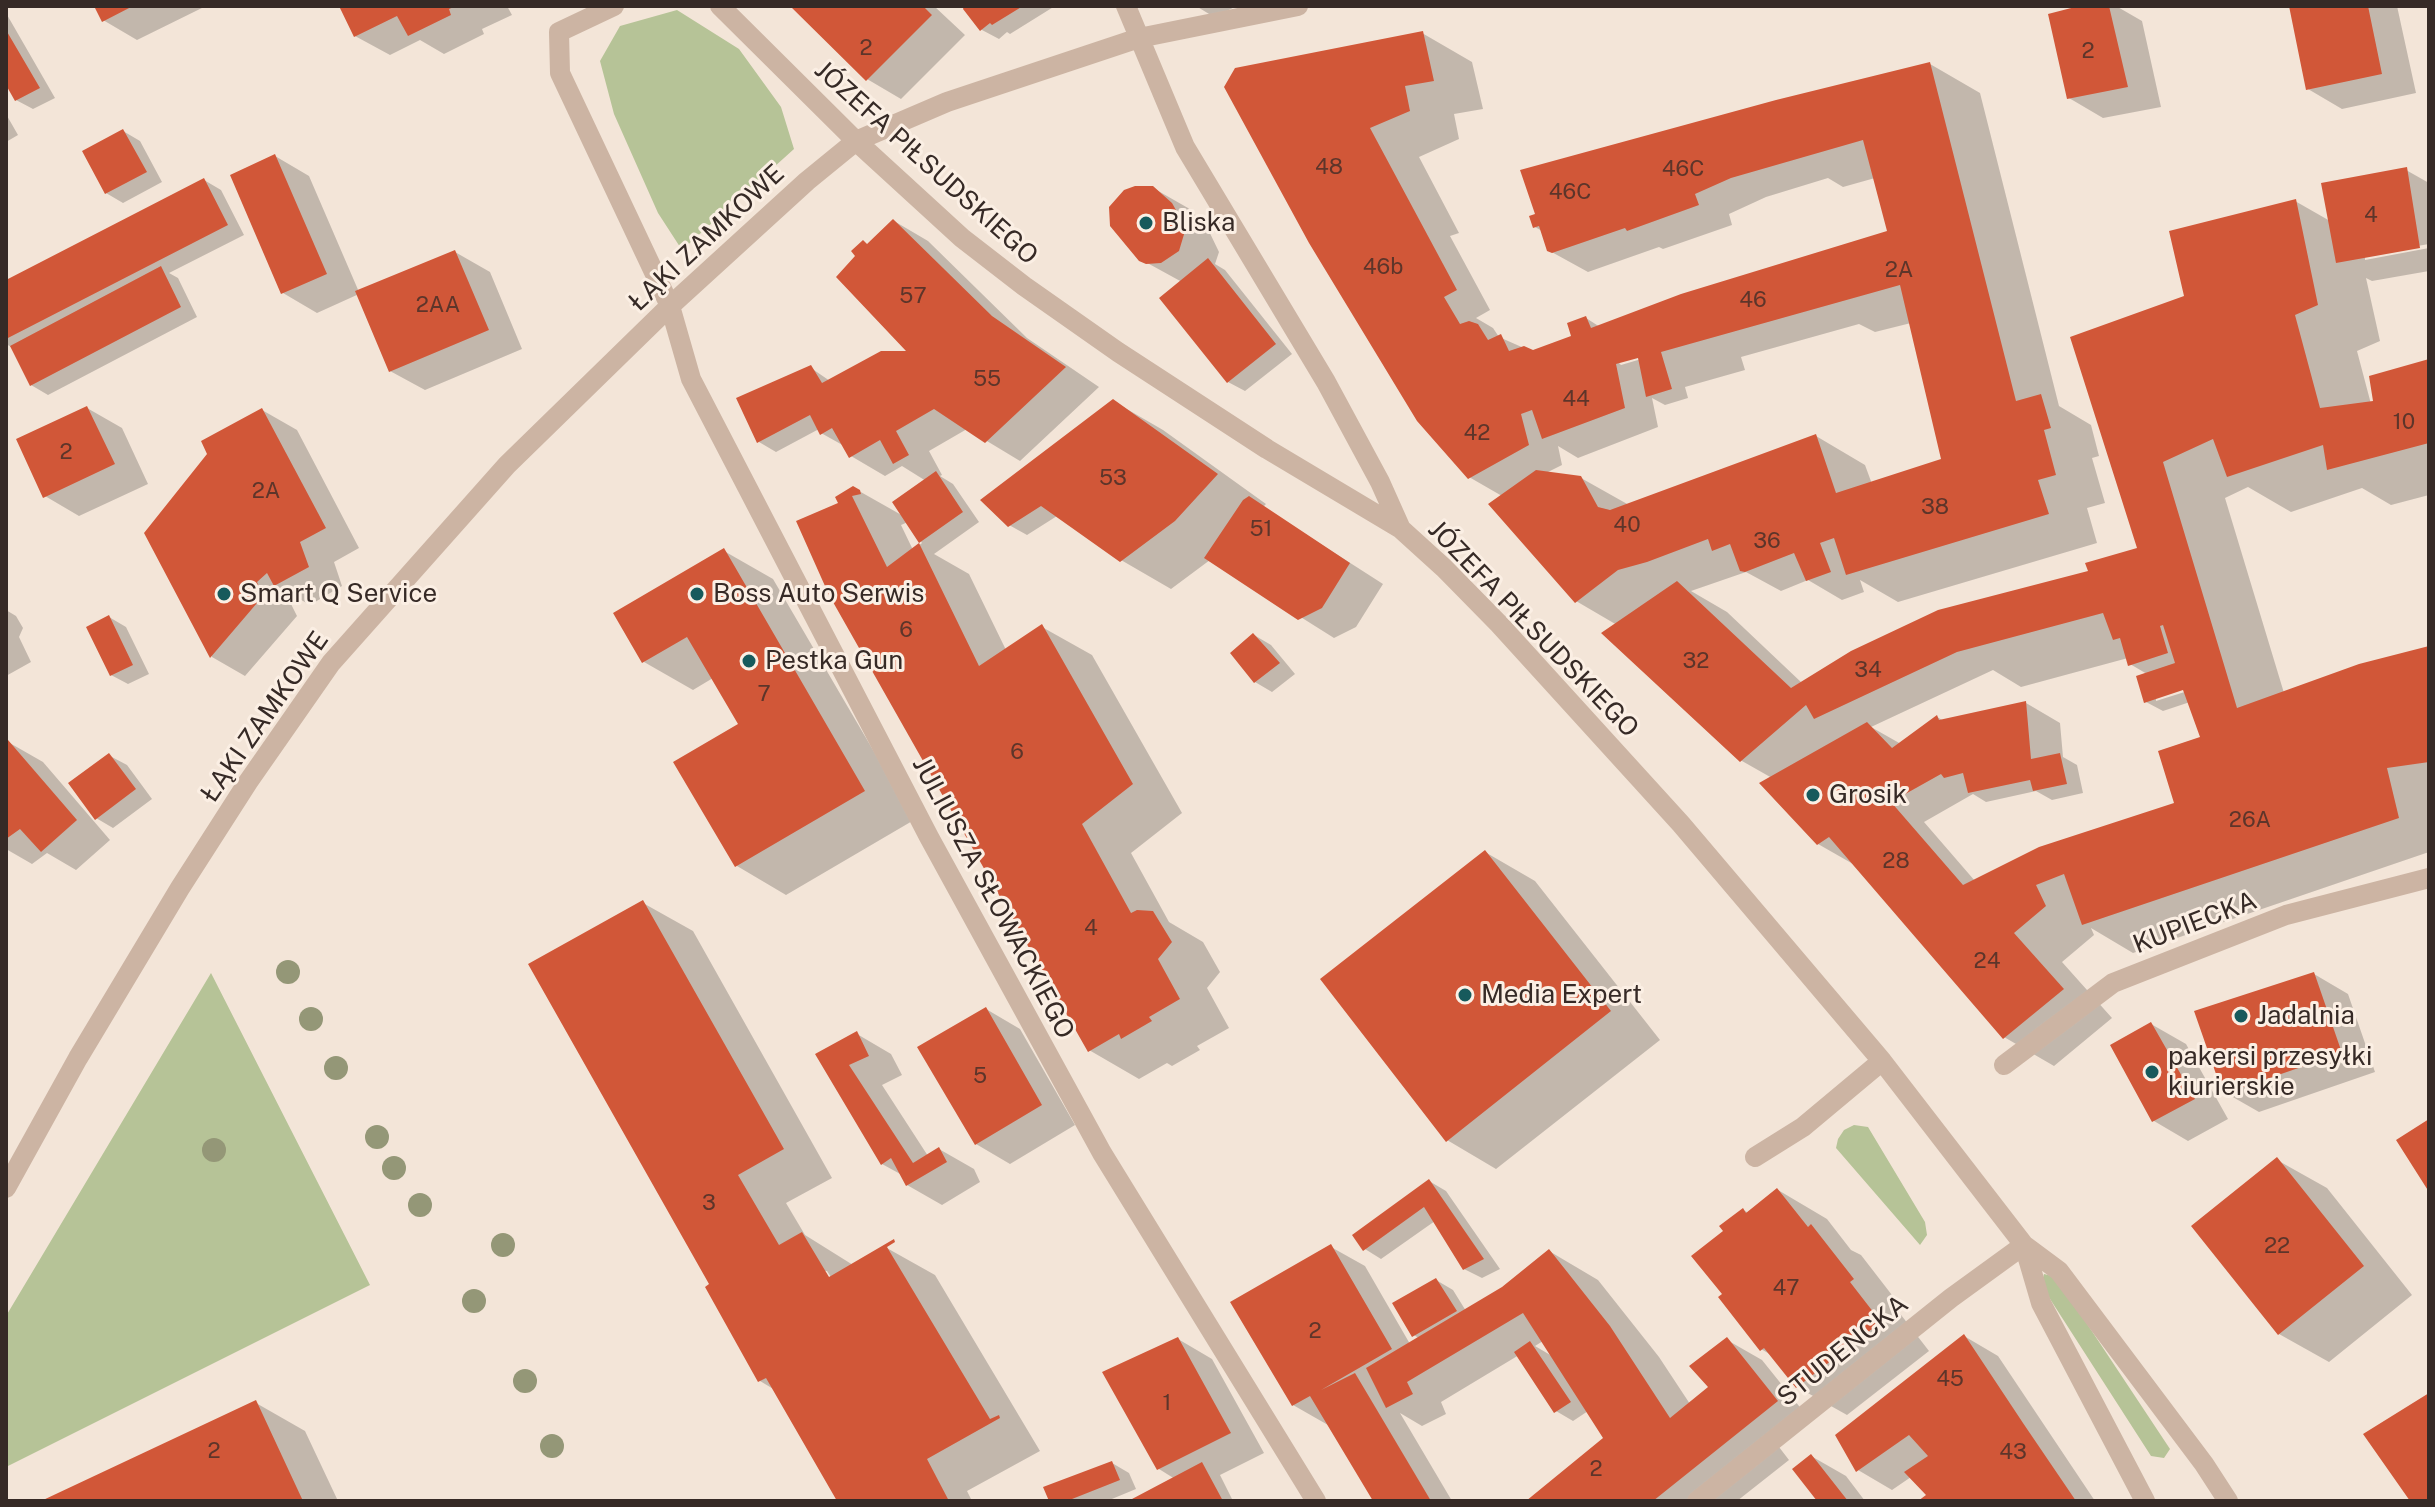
<!DOCTYPE html>
<html>
<head>
<meta charset="utf-8">
<style>
  body { margin:0 }
  #map { position:relative; width:2435px; height:1507px; overflow:hidden; background:#f3e5d8; font-family:"Public Sans",sans-serif }
  canvas { display:block }
  .frame { position:absolute; inset:0; border:8px solid #362a26; pointer-events:none }
</style>
</head>
<body>
<div id="map">
<canvas width="2435" height="1507"></canvas>
<div class="frame"></div>
</div>
<script>
const ctx = document.querySelector('canvas').getContext('2d');
ctx.lineJoin = 'round';
function fill(path, color) {
  ctx.fillStyle = color;
  ctx.fill(path, 'evenodd');
}
function shape(rows) {
  const path = new Path2D();
  for (const r of rows) {
    path.moveTo(r[0], r[1]);
    for (let i = 2; i < r.length; i += 2) path.lineTo(r[i], r[i + 1]);
  }
  return path;
}
function strokePath(path, color, width, dash) {
  ctx.strokeStyle = color;
  ctx.lineWidth = width;
  ctx.lineCap = dash ? 'butt' : 'round';
  ctx.setLineDash(dash || []);
  ctx.stroke(path);
}
function write(font, color, halo, rows, align = 'center') {
  ctx.font = font + ' "Public Sans",sans-serif';
  ctx.lineWidth = 6;
  ctx.setLineDash([]);
  ctx.textBaseline = 'middle';
  ctx.strokeStyle = halo;
  ctx.fillStyle = color;
  for (const [text, x, y, turn = 0] of rows) {
    ctx.save();
    ctx.translate(x, y);
    ctx.rotate((+turn || 0) * Math.PI / 180);
    ctx.textAlign = isNaN(turn) ? turn : align;
    if (halo) ctx.strokeText(text, 0, 0);
    ctx.fillText(text, 0, 0);
    ctx.restore();
  }
}
fill(shape([
  [677,10,739,49,781,107,794,149,682,250,658,213,614,114,600,61,620,26],
  [211,973,370,1285,6,1467,6,1316],
  [1854,1125,1868,1127,1925,1222,1927,1235,1920,1245,1836,1148,1838,1139,1844,1130],
  [2044,1274,2056,1277,2170,1449,2164,1458,2151,1456,2041,1285]
]), '#b6c397');
fill(shape([
  [96,6,206,6,137,40,103,20],
  [341,6,507,6,512,15,482,29,484,34,444,54,420,40,390,55,355,36],
  [792,6,934,6,965,35,901,99,867,79],
  [966,6,1055,6,1010,34,1007,32,999,39,982,30],
  [1196,6,1237,6,1214,17],
  [2087,6,2116,6,2142,21,2161,107,2103,118,2069,98],
  [2291,6,2397,6,2416,93,2342,109,2308,89],
  [6,13,55,98,33,109,16,100,6,81],
  [1422,33,1472,62,1483,109,1454,114,1459,139,1419,157,1459,233,1450,236,1490,310,1476,318,1493,328,1499,337,1533,352,1574,337,1586,318,1600,327,1889,232,1875,178,1843,187,1828,178,1766,197,1729,214,1732,225,1663,249,1659,247,1588,272,1548,250,1542,231,1535,227,1930,64,1980,93,2059,406,2091,425,2099,456,2092,458,2105,503,2087,508,2097,543,1898,602,1860,580,1864,592,1842,600,1808,580,1781,591,1746,572,1691,591,1727,612,1802,683,2090,572,2139,549,2186,298,2295,201,2330,221,2406,170,2429,183,2429,244,2365,255,2365,260,2429,248,2429,271,2372,281,2366,278,2380,341,2357,351,2371,404,2429,361,2429,495,2391,505,2362,488,2291,512,2248,487,2225,498,2284,693,2429,648,2429,852,2133,953,2091,928,2094,935,2062,962,2112,1018,2054,1066,2004,1037,1853,864,1818,844,1772,778,1742,761,1604,633,1617,625,1576,601,1502,496,1469,477,1227,87],
  [1911,323,1943,461,1872,484,1865,465,1816,436,1629,505,1581,478,1546,473,1562,465,1558,446,1578,458,1658,427,1652,398,1665,405,1688,398,1685,387,1745,370,1741,357,1859,324,1875,332],
  [1647,354,1648,357,1621,365,1618,362],
  [2128,658,2130,664,2147,674,2146,702,2163,711,2190,702,2202,739,2179,804,1975,881,1924,822,1973,794,1986,802,2036,791,2052,800,2083,793,2077,765,2063,757,2060,723,2026,703,1944,721,1937,717,1901,744,1871,727,1993,670,2021,687],
  [2192,685,2194,689,2156,701,2156,697],
  [6,114,18,135,6,142],
  [123,131,140,141,162,182,123,203,106,193],
  [275,156,309,176,359,292,455,252,490,272,522,349,425,390,390,371,359,294,317,313,283,293],
  [204,180,221,190,244,235,169,273,178,278,197,317,48,395,31,385,13,348,6,344,6,282],
  [1153,188,1188,208,1206,225,1219,252,1215,264,1225,270,1292,354,1245,391,1228,382,1182,282,1140,259],
  [894,221,928,241,1027,338,1099,387,1020,461,967,429,929,451,942,475,940,476,953,484,979,522,934,554,969,574,1006,650,1042,627,1092,655,1182,813,1131,853,1169,922,1203,942,1220,972,1207,988,1229,1028,1197,1046,1200,1050,1172,1066,1167,1063,1139,1079,1089,1050,837,498,859,491,905,517,926,481,902,466,885,476,851,456,846,447,821,433,819,429,776,452,759,442,811,368,830,381,910,352,869,245],
  [908,522,922,543,913,550,901,525],
  [1113,401,1163,430,1266,504,1263,507,1383,584,1356,627,1334,638,1210,560,1171,589,1121,560,1057,516,1027,535,1009,525],
  [87,408,122,428,148,484,79,516,45,496],
  [262,410,297,430,359,548,334,562,342,586,310,605,296,597,290,602,297,616,245,676,212,657,146,533],
  [724,551,773,579,914,820,786,895,737,866,741,725,713,678,693,690,644,662],
  [6,610,16,616,23,628,19,637,31,662,6,676],
  [109,617,126,627,149,674,128,684,111,675],
  [1254,635,1271,645,1295,674,1272,692,1255,682],
  [8,742,43,762,110,840,76,870,47,853,32,864,6,849,6,744],
  [110,756,127,765,152,799,113,828,96,818],
  [1485,852,1535,881,1660,1040,1496,1169,1447,1140],
  [643,903,693,931,832,1178,786,1203,805,1235,853,1265,885,1247,935,1275,1040,1451,967,1491,972,1501,839,1501,775,1390,760,1381,712,1285],
  [823,1271,827,1271,836,1285],
  [2314,974,2348,994,2375,1072,2259,1112,2224,1092],
  [986,1009,1020,1029,1075,1125,1010,1164,976,1144],
  [2151,1024,2186,1044,2228,1119,2188,1141,2154,1121],
  [857,1034,891,1054,902,1075,882,1085,928,1156,939,1149,974,1169,980,1182,942,1205,907,1185,902,1175,882,1164,818,1055],
  [2277,1160,2327,1188,2412,1295,2329,1362,2279,1334],
  [1429,1181,1446,1191,1500,1269,1482,1278,1464,1269,1435,1221,1381,1259,1365,1249],
  [1778,1190,1827,1219,1851,1250,1861,1255,1902,1308,1898,1311,1929,1351,1847,1415,1797,1387,1773,1356,1761,1349,1724,1294,1726,1231,1743,1210,1749,1213],
  [1331,1247,1365,1266,1410,1344,1420,1339,1414,1335,1436,1280,1453,1290,1466,1311,1503,1289,1549,1251,1598,1280,1659,1357,1690,1404,1710,1388,1727,1340,1762,1360,1811,1421,1779,1447,1789,1460,1737,1501,1529,1501,1605,1439,1588,1411,1573,1421,1556,1411,1519,1355,1441,1402,1446,1414,1422,1426,1400,1413,1452,1501,1375,1501,1328,1425,1293,1405],
  [1543,1341,1552,1356,1535,1346],
  [1964,1336,1998,1356,2095,1501,1922,1501,1929,1496,1911,1477,1892,1490,1858,1470],
  [1178,1339,1212,1359,1264,1453,1220,1475,1233,1501,1135,1501,1175,1479,1159,1469],
  [256,1403,305,1431,338,1501,46,1501],
  [1811,1456,1846,1476,1865,1501,1819,1501],
  [1112,1463,1129,1473,1136,1489,1107,1501,1051,1501]
]), '#0003');
fill(shape([
  [94,6,133,6,102,22],
  [339,6,456,6,449,9,451,15,408,36,397,16,354,37],
  [790,6,923,6,932,15,866,81],
  [964,6,1023,6,992,25,990,23,980,31,963,9],
  [2079,6,2109,6,2128,87,2067,99,2048,14],
  [2289,6,2368,6,2382,74,2306,90],
  [6,30,40,88,15,101,6,85],
  [1423,31,1434,81,1405,86,1410,111,1370,128,1457,290,1444,297,1460,324,1469,321,1478,324,1488,340,1501,334,1509,351,1524,346,1533,350,1571,336,1567,323,1586,316,1591,328,1681,294,1887,231,1863,140,1731,178,1695,194,1699,205,1627,231,1625,228,1552,253,1547,251,1539,226,1533,228,1529,216,1535,214,1520,170,1776,100,1930,62,2016,401,2041,394,2051,428,2044,430,2056,475,2038,480,2049,514,1846,575,1834,538,1820,543,1831,572,1806,581,1794,553,1745,572,1740,571,1730,544,1712,551,1708,539,1647,562,1618,570,1575,603,1488,504,1536,470,1581,476,1598,507,1610,510,1816,434,1836,493,1941,459,1900,285,1661,352,1672,389,1646,397,1638,358,1616,364,1625,408,1542,439,1532,410,1521,414,1529,445,1468,479,1417,421,1309,243,1224,87,1235,68],
  [123,129,147,172,105,194,82,151],
  [275,154,327,274,281,294,230,175],
  [2407,167,2420,248,2336,263,2321,183],
  [204,178,228,225,6,339,6,280],
  [1135,186,1153,186,1172,203,1181,219,1185,231,1179,251,1161,263,1146,264,1139,261,1110,226,1109,207,1124,190],
  [2296,199,2318,305,2295,315,2320,408,2373,401,2369,376,2429,359,2429,443,2327,470,2323,445,2227,477,2213,439,2163,462,2237,708,2359,664,2429,646,2429,762,2387,768,2399,818,2082,925,2064,874,2036,885,2046,906,2014,933,2064,989,2003,1039,1829,837,1817,845,1759,783,1867,722,1892,748,1937,715,1939,720,2026,701,2031,759,2060,753,2067,784,2033,791,2030,780,1968,793,1963,773,1944,778,1941,774,1891,802,1963,885,2039,847,2174,803,2158,751,2200,737,2183,690,2144,703,2136,676,2175,663,2163,625,2160,626,2168,653,2128,666,2120,638,2113,640,2103,613,1957,652,1814,719,1806,705,1740,762,1601,633,1677,581,1791,688,1851,651,1938,610,2088,571,2085,563,2137,548,2070,337,2184,296,2169,231],
  [893,219,992,316,1066,367,985,443,934,409,896,431,909,455,893,464,880,440,849,458,832,428,820,435,810,415,757,443,736,398,811,365,822,383,881,351,906,351,836,277,855,256,851,251,863,240,867,244],
  [455,250,489,330,389,372,355,291],
  [1208,258,1276,344,1227,383,1159,298],
  [161,266,181,307,30,386,10,346],
  [1113,399,1218,474,1175,521,1120,562,1041,506,1008,527,980,500],
  [87,406,115,464,43,498,16,439],
  [262,408,326,528,300,542,309,567,274,586,267,573,257,582,263,596,210,658,144,533,207,454,201,441],
  [936,471,963,512,919,543,892,502],
  [853,486,860,490,861,494,852,496,887,567,919,543,979,666,1042,624,1133,784,1082,824,1131,913,1137,910,1153,911,1172,942,1158,959,1180,999,1149,1017,1152,1021,1121,1039,1119,1034,1088,1052,829,595,796,521,838,503,835,497],
  [1249,496,1350,563,1322,608,1298,620,1204,558,1243,500],
  [724,548,865,791,735,867,673,762,738,724,687,637,642,663,613,613],
  [109,615,133,665,110,676,86,627],
  [1253,633,1280,663,1254,683,1230,653],
  [8,740,77,820,41,852,20,829,6,839,6,742],
  [109,753,136,789,95,820,68,783],
  [1485,850,1611,1011,1446,1142,1320,979],
  [643,900,784,1149,738,1175,779,1245,802,1232,829,1277,894,1239,895,1242,887,1247,990,1419,999,1415,1000,1418,927,1459,949,1501,837,1501,766,1378,758,1382,705,1287,709,1284,528,964],
  [2314,972,2342,1053,2223,1094,2194,1011],
  [986,1007,1042,1105,975,1145,917,1047],
  [2151,1022,2195,1099,2152,1122,2110,1045],
  [857,1031,869,1056,849,1065,913,1163,939,1147,947,1162,906,1186,891,1158,881,1165,815,1054],
  [2429,1119,2429,1192,2396,1140],
  [2277,1157,2364,1266,2278,1335,2191,1226],
  [1429,1179,1484,1259,1463,1270,1424,1207,1363,1251,1352,1235],
  [1777,1188,1808,1227,1811,1224,1854,1279,1850,1282,1881,1322,1796,1388,1764,1348,1760,1351,1718,1297,1722,1294,1691,1256,1723,1231,1719,1226,1743,1208,1746,1213],
  [1331,1244,1392,1349,1321,1390,1355,1373,1431,1501,1373,1501,1310,1396,1292,1406,1230,1302],
  [1549,1249,1610,1326,1670,1418,1708,1387,1689,1366,1727,1337,1778,1401,1653,1501,1526,1501,1603,1438,1523,1313,1407,1382,1413,1394,1386,1408,1366,1368,1502,1287],
  [1436,1278,1457,1311,1412,1337,1392,1303],
  [1964,1334,2023,1423,2076,1501,1918,1501,1926,1495,1904,1472,1928,1456,1909,1435,1856,1472,1835,1435],
  [1178,1337,1231,1433,1157,1470,1102,1372],
  [1530,1341,1571,1402,1554,1413,1514,1352],
  [2429,1393,2429,1501,2410,1501,2363,1434],
  [256,1400,303,1501,41,1501],
  [1811,1454,1848,1501,1817,1501,1792,1469],
  [1112,1461,1120,1480,1067,1501,1049,1501,1043,1487],
  [1202,1462,1223,1501,1133,1501,1132,1499]
]), '#d15738');
strokePath(shape([
  [614,6,559,32,560,73,670,306,691,379,929,837,1102,1153,1316,1501],
  [720,6,856,141,962,238,1024,286,1118,352,1267,449,1401,529,1444,568,1499,624,1681,824,1882,1061,2024,1245,2059,1271,2204,1464,2228,1501],
  [1126,6,1185,147,1326,382,1380,482,1401,529],
  [2004,1065,2113,983,2286,915,2429,878],
  [1755,1157,1803,1127,1882,1061],
  [6,1188,78,1058,180,888,248,782,331,663,507,465,670,306,807,181,856,141,947,102,1139,38,1298,6],
  [2024,1245,2041,1303,2145,1501],
  [1697,1501,1951,1298,2024,1245]
]), '#ccb4a3', 20);
ctx.fillStyle = '#949777';
for (const [x, y] of [
  [288,972],
  [311,1019],
  [336,1068],
  [377,1137],
  [214,1150],
  [394,1168],
  [420,1205],
  [503,1245],
  [474,1301],
  [525,1381],
  [552,1446]
]) {
  ctx.beginPath();
  ctx.arc(x, y, 12, 0, 2 * Math.PI);
  ctx.fill();
}
for (const [x, y, r, color] of [
  [1146,223,8,"#175a5c"],
  [224,594,8,"#175a5c"],
  [697,594,8,"#175a5c"],
  [749,661,8,"#175a5c"],
  [1813,795,8,"#175a5c"],
  [1465,995,8,"#175a5c"],
  [2241,1016,8,"#175a5c"],
  [2152,1072,8,"#175a5c"]
]) {
  const dot = new Path2D();
  dot.arc(x, y, r, 0, 2 * Math.PI);
  ctx.fillStyle = color;
  ctx.fill(dot);
  strokePath(dot, '#fbefe4', 3);
}
write('22px', '#5d352a', null, [
  ["2",866,48],
  ["2",2088,51],
  ["48",1329,167],
  ["46C",1683,169],
  ["46C",1570,192],
  ["4",2371,215],
  ["46b",1383,267],
  ["2A",1899,270],
  ["57",913,296],
  ["46",1753,300],
  ["2AA",438,305],
  ["55",987,379],
  ["44",1576,399],
  ["10",2404,422],
  ["42",1477,433],
  ["2",66,452],
  ["53",1113,478],
  ["2A",266,491],
  ["38",1935,507],
  ["40",1627,525],
  ["51",1261,529],
  ["36",1767,541],
  ["6",906,630],
  ["32",1696,661],
  ["34",1868,670],
  ["7",764,694],
  ["6",1017,752],
  ["26A",2250,820],
  ["28",1896,861],
  ["4",1091,928],
  ["24",1987,961],
  ["5",980,1076],
  ["3",709,1203],
  ["22",2277,1246],
  ["47",1786,1288],
  ["2",1315,1331],
  ["45",1950,1379],
  ["1",1167,1403],
  ["2",214,1451],
  ["43",2013,1452],
  ["2",1596,1469]
]);
write('26px', '#362a26', '#fbefe4', [
  ["JÓZEFA PIŁSUDSKIEGO",926,163,42],
  ["ŁĄKI ZAMKOWE",707,238,-43],
  ["JÓZEFA PIŁSUDSKIEGO",1533,629,46],
  ["ŁĄKI ZAMKOWE",265,717,-55],
  ["JULIUSZA SŁOWACKIEGO",993,898,62],
  ["KUPIECKA",2195,923,-21],
  ["STUDENCKA",1843,1351,-39]
]);
write('26px', '#362a26', '#fbefe4', [
  ["Bliska",1162,223],
  ["Smart Q Service",240,594],
  ["Boss Auto Serwis",713,594],
  ["Pestka Gun",765,661],
  ["Grosik",1829,795],
  ["Media Expert",1481,995],
  ["Jadalnia",2257,1016],
  ["pakersi przesyłki",2168,1057],
  ["kiurierskie",2168,1087]
], 'left');
</script>
</body>
</html>
